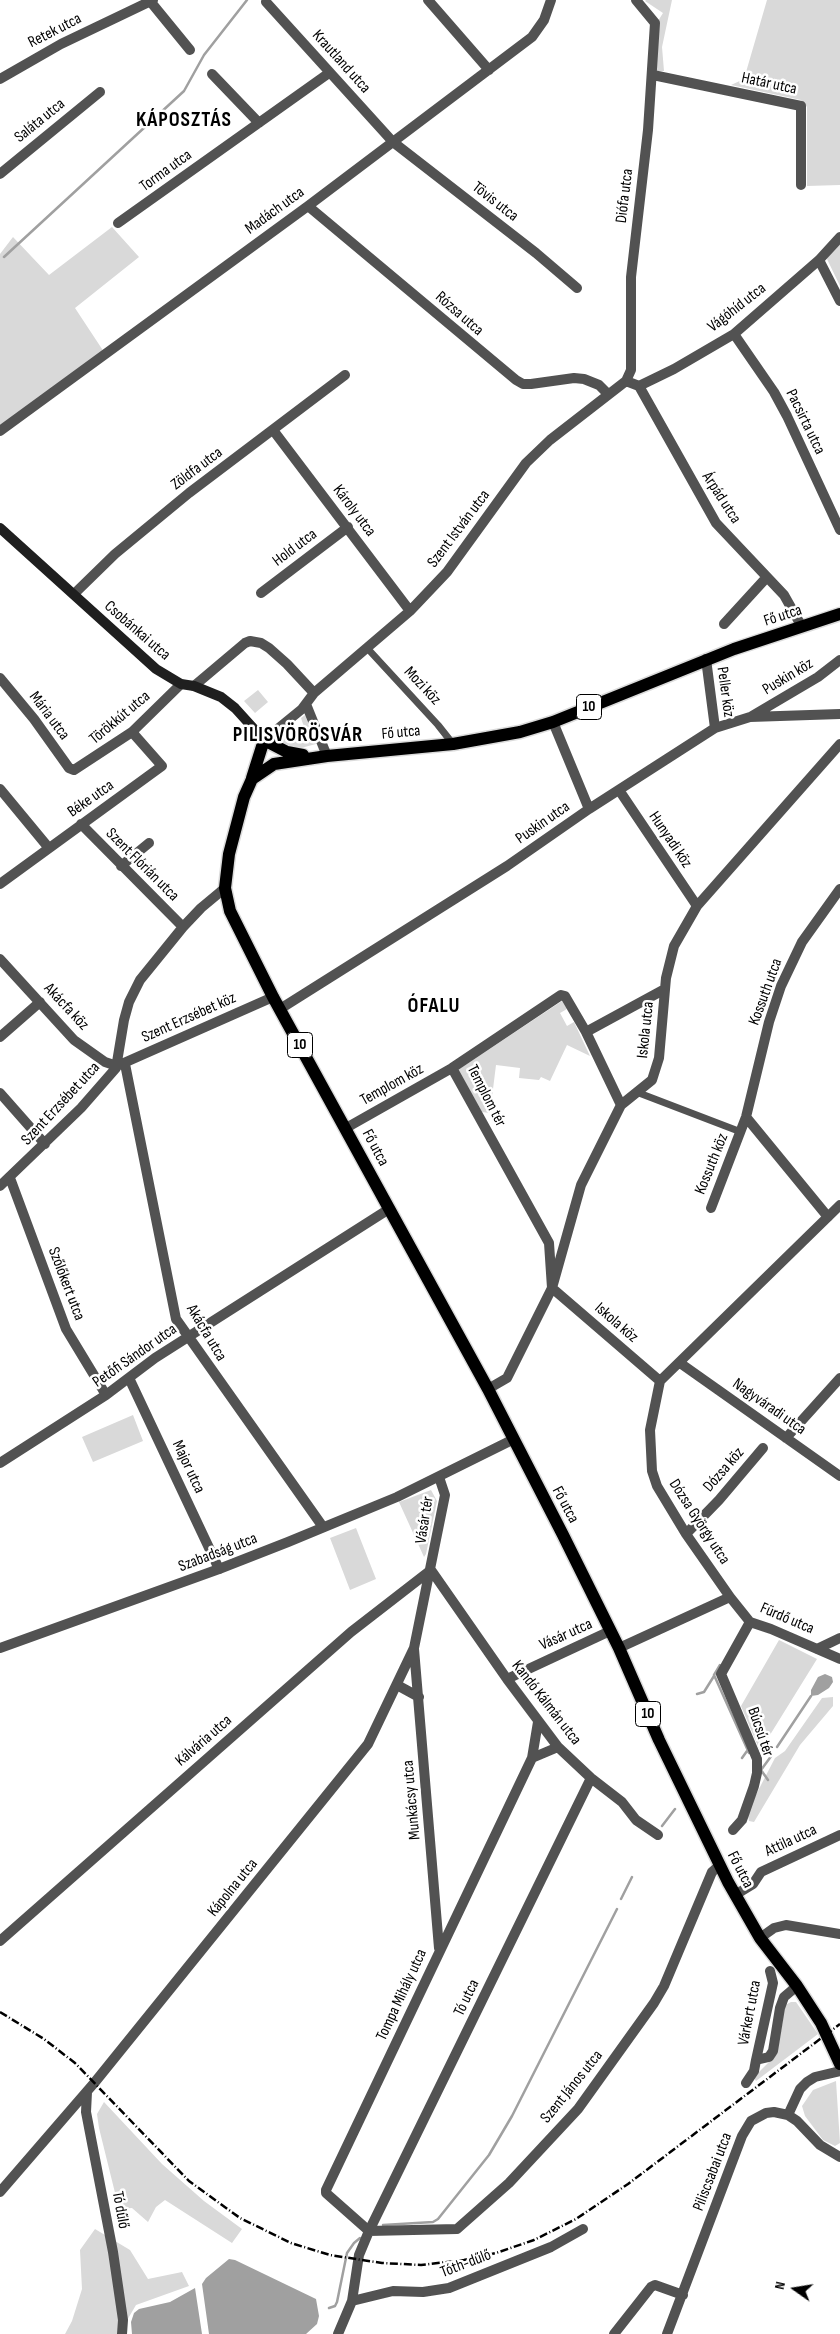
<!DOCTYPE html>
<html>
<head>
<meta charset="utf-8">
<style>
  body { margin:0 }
  #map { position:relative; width:840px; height:2334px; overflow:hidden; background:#fff; font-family:"Sofia Sans Condensed",sans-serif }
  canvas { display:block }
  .north { position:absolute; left:770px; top:2264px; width:50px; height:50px; -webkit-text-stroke:4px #fff; paint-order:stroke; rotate:283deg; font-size:14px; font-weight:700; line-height:20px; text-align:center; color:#000 }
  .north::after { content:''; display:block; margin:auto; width:18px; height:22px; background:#000; clip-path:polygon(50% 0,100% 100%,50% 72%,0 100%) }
</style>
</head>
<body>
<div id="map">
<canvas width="840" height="2334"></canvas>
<div class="north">N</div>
</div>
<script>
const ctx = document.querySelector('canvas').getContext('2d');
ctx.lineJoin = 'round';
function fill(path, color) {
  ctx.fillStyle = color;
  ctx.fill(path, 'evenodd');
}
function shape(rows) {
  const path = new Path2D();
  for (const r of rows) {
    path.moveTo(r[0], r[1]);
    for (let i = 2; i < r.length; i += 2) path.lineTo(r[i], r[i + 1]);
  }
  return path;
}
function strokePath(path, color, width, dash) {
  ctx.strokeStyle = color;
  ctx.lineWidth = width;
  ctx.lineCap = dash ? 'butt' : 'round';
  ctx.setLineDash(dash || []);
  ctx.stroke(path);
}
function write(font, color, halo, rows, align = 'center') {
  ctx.font = font + ' "Sofia Sans Condensed",sans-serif';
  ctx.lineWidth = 5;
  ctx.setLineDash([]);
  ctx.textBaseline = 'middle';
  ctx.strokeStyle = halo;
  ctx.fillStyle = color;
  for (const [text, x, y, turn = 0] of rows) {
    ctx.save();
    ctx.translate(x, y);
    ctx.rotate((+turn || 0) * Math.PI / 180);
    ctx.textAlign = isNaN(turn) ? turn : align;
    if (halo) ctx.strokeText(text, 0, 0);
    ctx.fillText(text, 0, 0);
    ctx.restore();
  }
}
fill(shape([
  [646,0,672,0,662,47,664,71,656,71,658,21,663,13,645,1],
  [767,0,840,0,840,185,807,186,807,107,801,100,731,85,744,79],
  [112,227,139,257,75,308,104,352,0,428,0,254,13,237,49,275],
  [840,233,840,286,827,259],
  [258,690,268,702,255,713,244,701],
  [305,715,316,744,297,749,290,748,279,742,286,738,296,741,304,738,305,730,301,718],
  [562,1001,567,1009,560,1013,567,1026,574,1022,590,1056,567,1045,550,1081,541,1077,539,1080,519,1078,520,1068,496,1065,490,1113,482,1112,458,1070],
  [133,1415,143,1441,93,1462,82,1437],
  [431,1490,437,1501,426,1554,424,1557,399,1502],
  [356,1528,376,1579,350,1590,330,1538],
  [779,1640,817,1659,760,1751,741,1706],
  [833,1697,833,1706,800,1745,754,1822,749,1821,747,1812,775,1758,785,1751,822,1698],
  [791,2002,796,2002,818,2034,756,2081,754,2078,758,2073,777,2054,783,2020,781,2020,785,2005],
  [836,2081,840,2143,835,2146,823,2140,805,2116,802,2106,813,2090],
  [104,2102,162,2164,204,2201,242,2229,232,2243,165,2200,156,2207,148,2222,132,2208,119,2209,99,2128,97,2114],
  [95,2229,130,2250,148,2279,182,2272,189,2286,136,2305,119,2334,65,2334,72,2321,82,2289,80,2250]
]), '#d9d9d9');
fill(shape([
  [825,1674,832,1677,833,1682,829,1688,818,1695,811,1696,811,1690,818,1677],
  [229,2259,235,2260,316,2299,319,2316,317,2324,306,2334,209,2334,202,2284,206,2278],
  [195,2288,202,2334,132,2334,131,2322,134,2313,139,2309,170,2302]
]), '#a0a0a0');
strokePath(shape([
  [4,257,184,91,204,55,247,0],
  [720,1665,714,1675,749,1753],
  [697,1694,704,1692,714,1676],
  [777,1747,811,1696],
  [742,1758,747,1751],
  [768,1780,761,1770,772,1755],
  [662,1826,675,1809],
  [621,1899,632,1877],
  [383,2225,433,2222,438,2219,489,2155,512,2116,617,1909],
  [329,2308,335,2306,337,2302,347,2253,354,2243,360,2238]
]), '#a0a0a0', 2.5);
const primary = shape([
  [840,614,734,649,553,722,520,732,453,744,327,756,274,764,252,779,244,797,229,854,225,888,230,911,273,997,488,1389,563,1535,619,1648,659,1740,728,1882,760,1938,797,1986,821,2023,840,2064],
  [252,778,264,740,287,752,303,755]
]);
strokePath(primary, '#dbdbdb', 15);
strokePath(shape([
  [368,649,438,725,453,744],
  [639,1093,741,1132]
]), '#525252', 7);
strokePath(shape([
  [428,0,489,70],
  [150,1,190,50],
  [266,2,393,142,536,253,577,288],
  [212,74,259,123],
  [653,75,801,106,801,185],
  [0,79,61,44,153,0],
  [0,174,100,92],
  [308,206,516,380,523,384,531,384,574,378,584,379,599,385,608,394],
  [118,223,329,73],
  [819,260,840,301],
  [734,334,774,392,787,416,840,530],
  [626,381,639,386,716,523,784,595,802,627],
  [639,386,674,369,734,334,819,260,840,237],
  [273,430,410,611],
  [0,431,308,206,532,37,544,20,551,0],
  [261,593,348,527],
  [74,594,115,554,189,493,345,375],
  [724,624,767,577],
  [706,659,715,728],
  [0,678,34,719,69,768,74,770,132,732,181,684],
  [194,686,245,643,250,641,261,643,269,648,287,664,314,693],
  [306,704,327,756],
  [752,716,818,677,840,660],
  [553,722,589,809],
  [264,740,302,709,314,693,410,611,447,572,526,463,550,440,626,381,631,370,631,277,648,130,655,23,636,0],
  [0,789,48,847],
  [619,790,697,906],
  [81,824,183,927],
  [121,866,149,843],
  [0,884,162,766,132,732],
  [0,959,74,1040,105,1062,117,1066,273,997],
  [280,1009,507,866,589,809,715,728,750,717,840,714],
  [586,1032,665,989],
  [0,1037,40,1002],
  [125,1064,176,1319,323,1527],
  [452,1068,549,1243,552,1288,660,1381],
  [0,1093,45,1144],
  [746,1117,828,1217],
  [346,1128,452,1068,561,995,565,996,586,1032,621,1105],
  [10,1178,66,1329,106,1395],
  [0,1186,81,1108,116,1068,124,1020,129,1002,140,980,183,927,201,908,225,888],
  [840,1205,660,1381,650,1430,652,1471,657,1486,686,1534,730,1597,750,1622,771,1629,840,1659],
  [711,1208,746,1117,769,1022,781,986,802,942,840,889],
  [680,1363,840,1476],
  [129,1378,219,1569],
  [488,1389,507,1378,552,1288,581,1185,621,1105,652,1080,659,1058,666,978,674,946,697,906,840,744],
  [786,1438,840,1378],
  [0,1463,106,1395,155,1358,389,1209],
  [686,1534,719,1500,763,1448],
  [431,1570,507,1679,558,1747,591,1778,622,1802,636,1820,658,1835],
  [619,1648,730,1597],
  [414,1649,439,1948],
  [817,1649,840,1638],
  [507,1679,610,1631],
  [397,1685,419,1697],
  [532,1758,558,1747],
  [733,1830,742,1820,754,1786,757,1773,757,1759,721,1674,750,1622],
  [735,1895,753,1884,761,1872,840,1835],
  [0,1941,351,1632,431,1570],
  [756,2060,773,1983,770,1971],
  [746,2083,754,2071,756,2060,769,2057,773,2051,780,2008,784,1997,797,1986],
  [87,2092,86,2112,113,2252,123,2320,122,2334],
  [788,2115,800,2089,807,2082,815,2077,840,2071],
  [0,2192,95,2082,368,1744,414,1648,445,1495,439,1477],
  [369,2231,326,2193,326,2190,532,1758,538,1722],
  [369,2231,457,2229,509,2183,578,2109,654,2003,664,1986,712,1872,720,1865],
  [352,2301,393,2291,423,2292,449,2288,551,2247,583,2229],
  [338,2334,352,2301,359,2255,369,2231,591,1778],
  [614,2334,651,2287,655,2285,683,2295],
  [667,2334,742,2136,751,2121,766,2113,774,2112,788,2115,797,2121,820,2145,840,2157]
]), '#525252', 10);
strokePath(shape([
  [0,1648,219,1569,288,1542,397,1497,512,1440],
  [760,1938,774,1928,786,1925,840,1934]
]), '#525252', 10);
strokePath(shape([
  [0,528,156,669,181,684,194,686,221,697,235,708,264,740]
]), '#1f1f1f', 10);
strokePath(primary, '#000', 12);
strokePath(shape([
  [0,2012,44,2039,75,2063,189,2181,240,2218,291,2243,330,2255,382,2263,421,2265,464,2260,496,2253,534,2240,576,2219,628,2184,840,2024]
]), '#000', 2.5, [8, 2.5, 1, 2.5]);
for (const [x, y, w] of [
  [589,707,25],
  [300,1045,25],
  [648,1714,25]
]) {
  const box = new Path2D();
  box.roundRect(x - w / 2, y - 12.5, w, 25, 4);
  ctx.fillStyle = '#fff';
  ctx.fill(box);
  strokePath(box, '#000', 1);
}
write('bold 15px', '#000', null, [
  ["10",589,707],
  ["10",300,1045],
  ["10",648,1714]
]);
write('16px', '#000', '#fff', [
  ["Retek utca",55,31,-27],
  ["Krautland utca",341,62,48],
  ["Határ utca",769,84,12],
  ["Saláta utca",40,121,-39],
  ["Torma utca",166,171,-36],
  ["Diófa utca",625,196,-83],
  ["Tövis utca",495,202,38],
  ["Madách utca",275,211,-36],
  ["Vágóhíd utca",737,308,-38],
  ["Rózsa utca",459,314,41],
  ["Pacsirta utca",805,422,64],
  ["Zöldfa utca",197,469,-37],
  ["Árpád utca",721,498,57],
  ["Károly utca",354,511,53],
  ["Szent István utca",459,529,-53],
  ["Hold utca",295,548,-37],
  ["Fő utca",783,616,-18],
  ["Csobánkai utca",137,631,41],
  ["Puskin köz",788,677,-31],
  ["Mozi köz",422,686,47],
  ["Peller köz",725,692,82],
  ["Mária utca",49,716,53],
  ["Törökkút utca",120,718,-40],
  ["Fő utca",401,733,-5],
  ["Béke utca",91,799,-35],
  ["Puskin utca",543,823,-35],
  ["Hunyadi köz",670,840,56],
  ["Szent Flórián utca",142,865,45],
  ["Kossuth utca",766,992,-70],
  ["Akácfa köz",66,1007,47],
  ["Szent Erzsébet köz",189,1018,-24],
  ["Iskola utca",646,1030,-84],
  ["Templom köz",392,1085,-29],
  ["Templom tér",486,1096,63],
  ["Szent Erzsébet utca",61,1104,-47],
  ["Fő utca",375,1148,62],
  ["Kossuth köz",712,1164,-68],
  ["Szőlőkert utca",66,1284,69],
  ["Iskola köz",616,1323,41],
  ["Akácfa utca",206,1333,59],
  ["Petőfi Sándor utca",135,1356,-35],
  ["Nagyváradi utca",769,1407,35],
  ["Major utca",188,1467,65],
  ["Dózsa köz",724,1470,-49],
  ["Fő utca",565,1505,62],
  ["Vásár tér",425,1520,-81],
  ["Dózsa György utca",699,1522,57],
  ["Szabadság utca",218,1553,-21],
  ["Fürdő utca",787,1619,23],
  ["Vásár utca",566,1635,-24],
  ["Kandó Kálmán utca",546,1703,52],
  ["Búcsú tér",760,1732,71],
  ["Kálvária utca",204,1741,-41],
  ["Munkácsy utca",412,1800,-95],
  ["Attila utca",791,1841,-25],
  ["Fő utca",740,1870,63],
  ["Kápolna utca",233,1888,-51],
  ["Tompa Mihály utca",402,1995,-65],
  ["Tó utca",467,1998,-64],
  ["Várkert utca",750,2013,-79],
  ["Szent János utca",572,2087,-51],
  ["Piliscsabai utca",713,2172,-69],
  ["Tó dűlő",120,2210,80],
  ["Tóth-dűlő",466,2264,-21]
]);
ctx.letterSpacing = '1px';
write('bold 21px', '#000', '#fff', [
  ["KÁPOSZTÁS",184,121],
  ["PILISVÖRÖSVÁR",298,736],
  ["ÓFALU",434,1007]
]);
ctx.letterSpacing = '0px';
</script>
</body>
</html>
